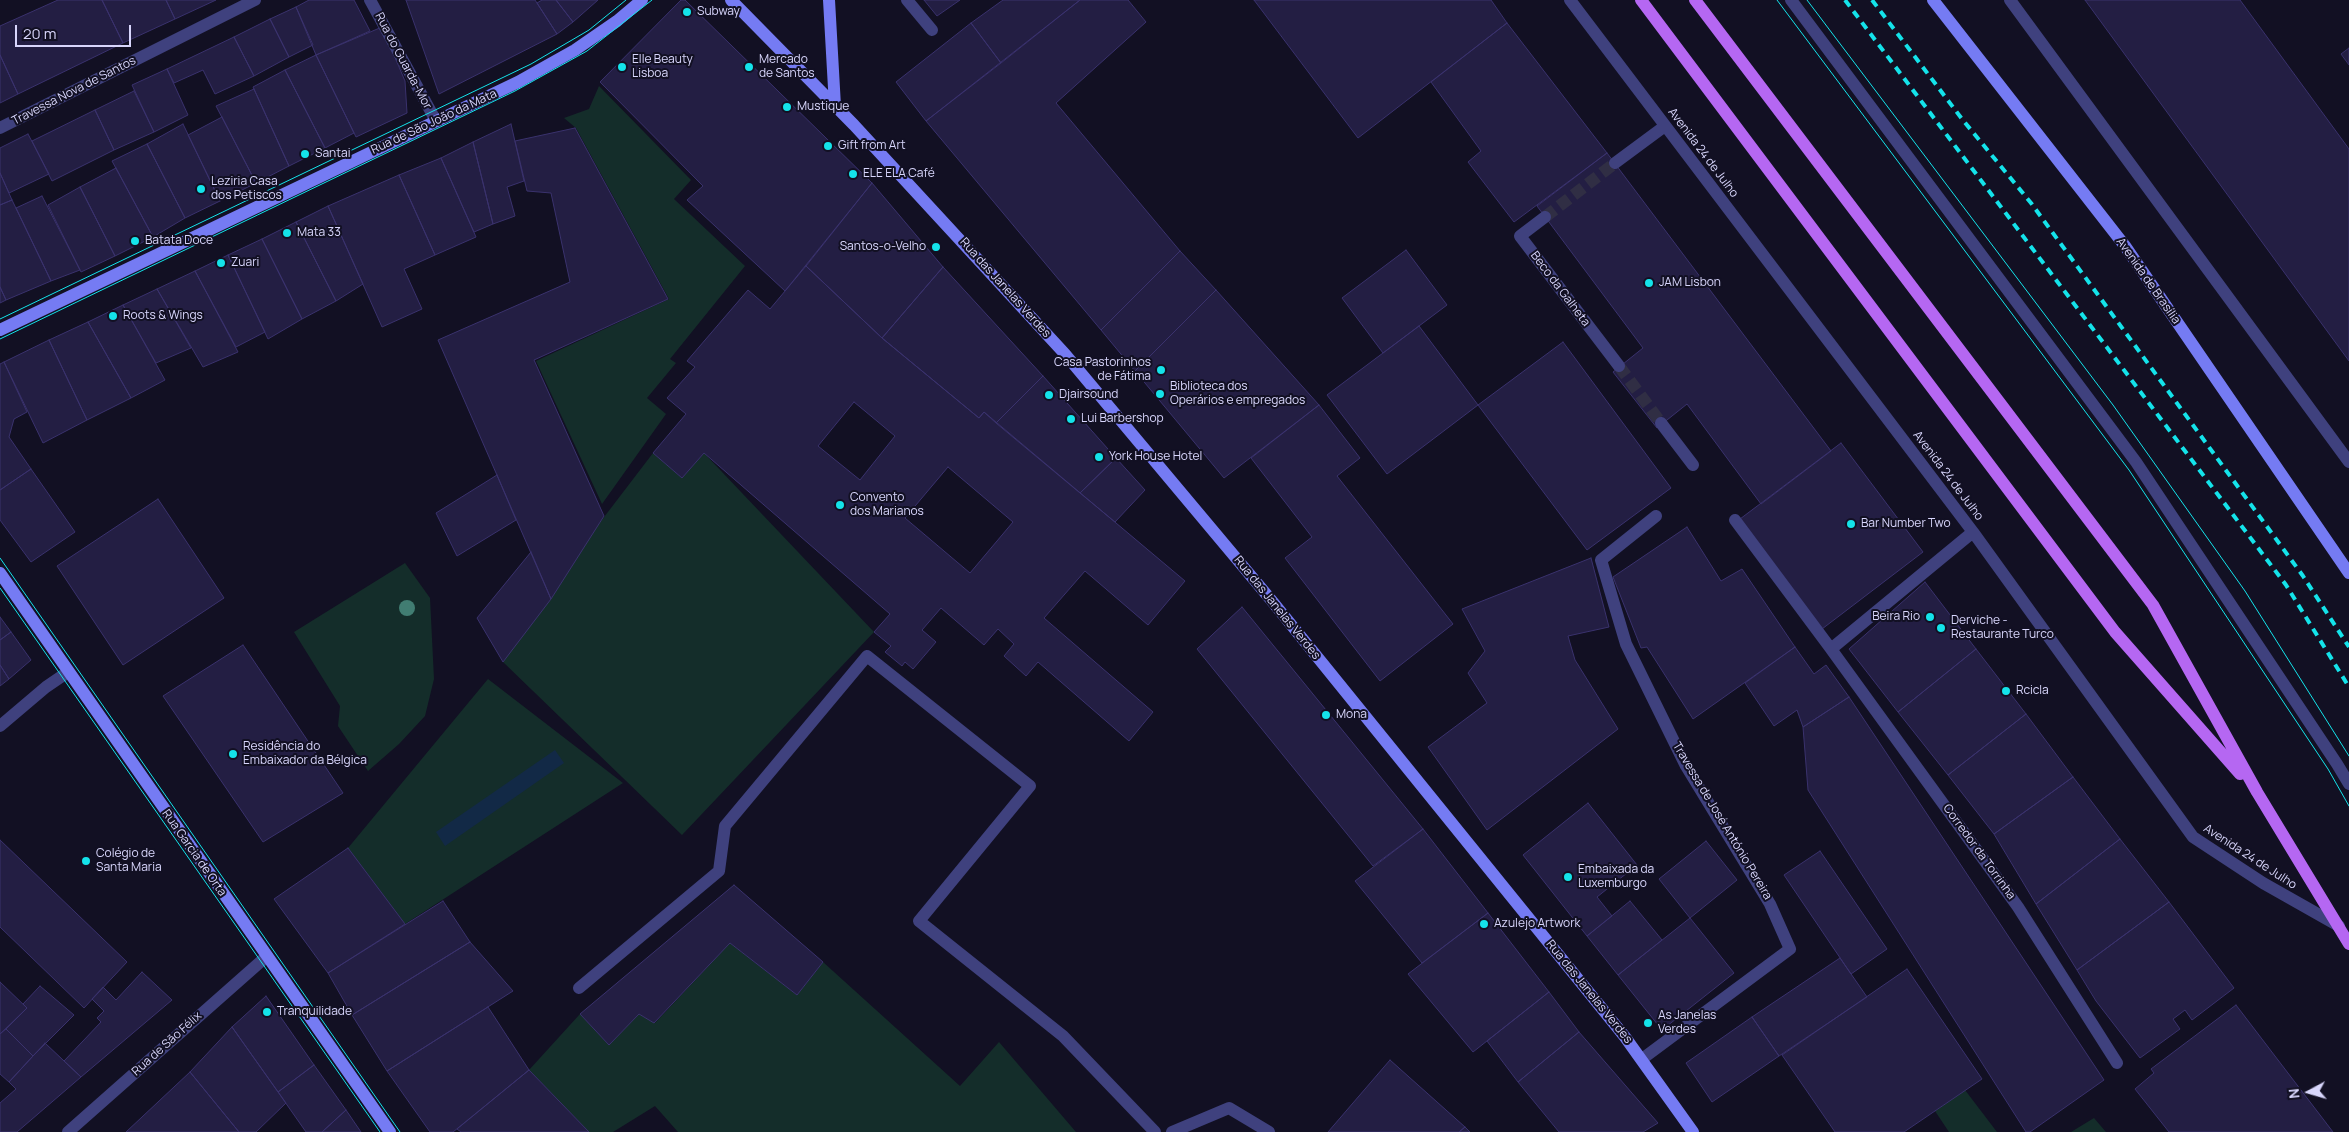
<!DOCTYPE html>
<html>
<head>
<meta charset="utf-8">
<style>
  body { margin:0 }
  #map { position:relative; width:2349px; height:1132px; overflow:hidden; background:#121023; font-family:Manrope,sans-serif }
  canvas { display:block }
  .north { position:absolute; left:2284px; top:1067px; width:50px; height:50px; -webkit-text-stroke:4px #121023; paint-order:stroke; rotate:264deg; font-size:14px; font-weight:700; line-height:20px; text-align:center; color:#d8d6fc }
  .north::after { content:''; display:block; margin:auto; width:18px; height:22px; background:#d8d6fc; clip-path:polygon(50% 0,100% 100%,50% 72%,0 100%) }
  .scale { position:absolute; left:15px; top:25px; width:116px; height:22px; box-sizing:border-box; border:2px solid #d8d6fc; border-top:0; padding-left:6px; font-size:15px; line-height:18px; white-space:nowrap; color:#d8d6fc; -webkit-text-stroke:4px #121023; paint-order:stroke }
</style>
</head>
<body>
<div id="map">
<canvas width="2349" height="1132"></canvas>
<div class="north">N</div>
<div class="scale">20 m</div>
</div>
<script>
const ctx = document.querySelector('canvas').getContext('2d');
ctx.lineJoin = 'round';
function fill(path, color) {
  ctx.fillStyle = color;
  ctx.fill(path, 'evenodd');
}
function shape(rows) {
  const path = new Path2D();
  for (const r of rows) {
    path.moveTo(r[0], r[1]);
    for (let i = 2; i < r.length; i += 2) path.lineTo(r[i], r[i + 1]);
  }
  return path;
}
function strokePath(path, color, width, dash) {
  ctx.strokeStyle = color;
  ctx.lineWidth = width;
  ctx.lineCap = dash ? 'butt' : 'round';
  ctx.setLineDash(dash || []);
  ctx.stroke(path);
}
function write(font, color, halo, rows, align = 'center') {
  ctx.font = font + ' Manrope,sans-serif';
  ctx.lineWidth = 4;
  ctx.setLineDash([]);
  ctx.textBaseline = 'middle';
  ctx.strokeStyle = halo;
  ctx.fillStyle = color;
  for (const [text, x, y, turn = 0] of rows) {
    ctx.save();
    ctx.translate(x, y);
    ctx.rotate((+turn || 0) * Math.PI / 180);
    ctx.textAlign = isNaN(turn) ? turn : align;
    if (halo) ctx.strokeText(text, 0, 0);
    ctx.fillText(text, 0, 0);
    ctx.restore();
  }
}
fill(shape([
  [599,86,691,180,674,199,745,266,670,359,676,363,647,398,666,414,602,504,536,361,669,299,576,128,564,118,589,109],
  [653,453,682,478,704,453,874,632,682,835,503,662,598,525],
  [405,563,430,598,434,679,425,716,399,744,368,771,338,726,340,706,294,632],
  [488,679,623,783,405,924,348,848],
  [730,943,797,995,823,962,960,1086,999,1042,1076,1132,678,1132,655,1106,613,1132,589,1132,529,1070,580,1014,609,1045,639,1014,655,1023],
  [1965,1090,1997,1132,1949,1132,1935,1111],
  [2094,1118,2106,1132,2071,1132]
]), '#142d2a');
fill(shape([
  [555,750,564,763,445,846,436,832]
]), '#122946');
const building = shape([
  [58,0,102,0,123,43,18,94,0,55,0,26,58,0],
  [102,0,166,0,175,19,123,43,102,0],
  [166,0,216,0,175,19,166,0],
  [309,0,354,0,370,31,316,55,296,7,309,0],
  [406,0,535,0,557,34,439,94,406,0],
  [542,0,556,0,573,22,557,34,537,3,542,0],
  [556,0,598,0,573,22,556,0],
  [681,0,685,0,872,183,785,291,687,200,703,186,600,82,681,0],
  [924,0,960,0,937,16,924,0],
  [1003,0,1080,0,1001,63,971,23,1003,0],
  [1080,0,1128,0,1146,22,1056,103,1180,251,1101,330,926,121,1080,0],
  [1254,0,1491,0,1507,23,1358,138,1254,0],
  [2085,0,2240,0,2349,149,2349,361,2085,0],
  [296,7,313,45,289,57,270,19,296,7],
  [270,19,289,57,254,76,234,37,270,19],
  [971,23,1001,63,926,121,896,82,971,23],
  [1507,23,1607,153,1514,222,1468,162,1481,151,1431,82,1507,23],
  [382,27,405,81,407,113,356,137,316,55,382,27],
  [234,37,254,76,215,94,203,70,174,83,167,69,234,37],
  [2349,48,2349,65,2341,54,2349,48],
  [0,55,18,94,0,103,0,55],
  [316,55,354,133,325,148,285,70,316,55],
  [167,69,188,115,154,132,132,85,167,69],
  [285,70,325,148,289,166,253,87,285,70],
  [254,89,289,166,256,183,216,106,254,89],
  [134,91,154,132,114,150,95,110,134,91],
  [95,110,114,150,52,181,32,141,95,110],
  [222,117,256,183,220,201,188,135,222,117],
  [183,124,220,201,185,218,147,144,183,124],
  [511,124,524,181,507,187,515,216,493,224,473,142,511,124],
  [575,128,668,299,534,360,604,516,551,599,438,340,570,282,551,193,527,191,515,141,575,128],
  [28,134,49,174,9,193,0,173,0,148,28,134],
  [473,142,493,224,474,232,441,158,473,142],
  [147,144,185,218,153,237,112,161,147,144],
  [1607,153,1831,451,1761,504,1687,404,1657,428,1613,372,1643,348,1537,206,1607,153],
  [441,158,476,237,435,255,399,175,441,158],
  [116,168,153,237,115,256,80,187,116,168],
  [0,173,12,200,0,205,0,173],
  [399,175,435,255,404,269,422,309,382,327,328,206,399,175],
  [872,183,943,267,882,338,806,266,872,183],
  [80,187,115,256,81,272,48,205,80,187],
  [42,196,80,270,51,281,16,208,42,196],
  [12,200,51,281,6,300,0,287,0,205,12,200],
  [328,206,363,284,336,301,296,222,328,206],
  [296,222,336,301,302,319,262,239,296,222],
  [262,239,302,319,268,339,228,255,262,239],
  [1406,250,1447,305,1383,353,1342,298,1406,250],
  [1180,251,1216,290,1135,371,1101,330,1180,251],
  [228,255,265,332,236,347,195,271,228,255],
  [806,266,882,338,979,418,984,412,1185,581,1148,625,1085,571,1044,618,1153,712,1129,741,1038,662,1026,676,1004,656,1014,644,998,629,984,645,941,608,922,630,936,642,913,669,905,662,902,666,885,652,891,646,874,632,890,614,704,453,682,478,653,453,686,414,667,398,695,367,687,361,748,290,770,309,806,266],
  [854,402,895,436,860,480,818,446,854,402],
  [948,467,1013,522,970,573,905,518,948,467],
  [943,267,1043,376,996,423,984,412,979,418,882,338,943,267],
  [195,271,238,352,203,367,157,289,195,271],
  [0,287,6,300,0,303,0,287],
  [157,289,191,348,156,363,123,305,157,289],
  [1216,290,1319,405,1224,478,1135,371,1216,290],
  [123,305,165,380,131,398,88,322,123,305],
  [88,322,131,398,87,420,49,340,88,322],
  [1419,326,1478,405,1387,474,1327,395,1419,326],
  [49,340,87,420,43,443,4,362,49,340],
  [1563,342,1671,488,1587,550,1478,405,1563,342],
  [4,362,27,412,14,419,9,437,31,469,0,490,0,364,4,362],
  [1043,376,1116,458,1080,493,996,423,1043,376],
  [1319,405,1360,458,1337,476,1453,624,1380,681,1285,558,1312,537,1251,458,1319,405],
  [1841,443,1923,552,1822,629,1740,519,1841,443],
  [1116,458,1145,490,1115,522,1080,493,1116,458],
  [31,469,75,532,31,562,0,520,0,490,31,469],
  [497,475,516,520,457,556,436,513,497,475],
  [158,499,224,598,123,665,57,566,158,499],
  [1687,527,1721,581,1742,569,1795,647,1693,719,1647,647,1641,648,1613,577,1687,527],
  [531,552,551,599,503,662,477,618,531,552],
  [1591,558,1609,627,1568,636,1575,660,1618,729,1487,830,1428,747,1487,703,1468,673,1485,651,1462,609,1591,558],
  [1925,582,1976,649,1898,712,1849,649,1925,582],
  [1242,607,1423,829,1373,866,1197,649,1242,607],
  [0,617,11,632,0,640,0,617],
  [11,632,31,660,9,679,0,665,0,640,11,632],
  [243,645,343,793,263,842,163,696,243,645],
  [1795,647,1814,674,1826,665,1849,697,1803,727,1797,710,1774,726,1745,683,1795,647],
  [1976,649,2026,714,1948,775,1898,712,1976,649],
  [0,665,9,679,0,686,0,665],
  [1849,697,2104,1080,2030,1132,2026,1132,1808,790,1803,727,1849,697],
  [2026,714,2073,777,1994,834,1948,775,2026,714],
  [2073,777,2120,839,2036,904,1994,834,2073,777],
  [1588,803,1637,865,1597,897,1612,916,1587,936,1523,855,1588,803],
  [1423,829,1488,913,1422,963,1355,881,1423,829],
  [2120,839,2169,902,2077,970,2036,904,2120,839],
  [0,840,127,962,84,1008,0,927,0,840],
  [1706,841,1737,880,1690,918,1659,879,1706,841],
  [348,848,405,924,328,973,274,899,348,848],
  [1820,851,1887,949,1851,974,1784,875,1820,851],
  [734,885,823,962,797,995,730,943,654,1023,639,1014,609,1045,580,1014,734,885],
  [443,901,470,942,352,1015,328,973,443,901],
  [1630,901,1662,940,1618,975,1587,936,1630,901],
  [2169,902,2234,988,2192,1020,2185,1010,2173,1019,2180,1029,2140,1058,2096,1001,2077,970,2169,902],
  [1488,913,1549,992,1473,1052,1408,974,1488,913],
  [1690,918,1734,973,1662,1030,1618,975,1690,918],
  [470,942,513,991,387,1071,352,1015,470,942],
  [1840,958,1867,997,1779,1056,1752,1017,1840,958],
  [1907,969,1982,1079,1904,1132,1835,1132,1782,1055,1907,969],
  [142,972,172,1000,81,1077,64,1061,101,1022,97,1018,104,1011,92,999,103,987,116,1000,142,972],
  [0,982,27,1008,0,1034,0,982],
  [40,986,74,1015,33,1056,6,1029,27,1008,23,1004,40,986],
  [1549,992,1579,1032,1518,1082,1487,1041,1549,992],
  [266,996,314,1065,278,1092,232,1027,266,996],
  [2236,1005,2333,1132,2169,1132,2135,1089,2154,1073,2151,1069,2236,1005],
  [488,1007,529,1070,453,1132,430,1132,387,1071,488,1007],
  [1752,1017,1779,1056,1712,1102,1686,1063,1752,1017],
  [232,1027,286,1103,256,1132,239,1132,190,1072,232,1027],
  [6,1029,33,1056,9,1082,0,1074,0,1034,6,1029],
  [1579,1032,1658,1123,1643,1132,1559,1132,1518,1082,1579,1032],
  [45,1043,81,1077,17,1132,0,1132,0,1103,16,1089,9,1082,45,1043],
  [1390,1060,1465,1127,1459,1132,1328,1132,1390,1060],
  [314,1065,346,1110,322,1132,306,1132,278,1092,314,1065],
  [529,1070,589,1132,461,1132,457,1129,529,1070],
  [190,1072,239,1132,126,1132,190,1072],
  [346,1110,361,1132,322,1132,346,1110],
  [1465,1127,1470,1132,1459,1132,1465,1127]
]);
fill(building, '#231e43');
strokePath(building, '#3a326d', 1);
strokePath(shape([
  [1545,217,1615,163],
  [1619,366,1661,423]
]), '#302e44', 12, [12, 6]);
strokePath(shape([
  [907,0,932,30],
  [1791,0,2136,462,2337,764,2349,784],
  [2010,0,2349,462],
  [579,988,719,871,725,826,867,656,1030,786,919,921,1063,1036,1155,1132],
  [1172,1132,1229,1108,1269,1132]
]), '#3f417e', 12);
strokePath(shape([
  [370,0,436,121],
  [1570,0,1973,532,2193,837,2263,883,2339,926],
  [0,128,255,0],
  [1615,163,1665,126],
  [1545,217,1520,236,1619,366],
  [1661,423,1693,465],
  [1735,520,1831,649,1973,532],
  [1831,649,2018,907,2117,1063],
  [0,726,46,687,68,672],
  [1642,1059,1790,949,1770,904,1686,766,1626,644,1601,560,1656,516],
  [68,1132,267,956]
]), '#3f417e', 12);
strokePath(shape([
  [731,0,854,125,1065,354,1272,601,1625,1037,1693,1132],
  [829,0,835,106],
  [1933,0,2125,246,2349,573],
  [0,330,518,82,575,50,617,21,642,0],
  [0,573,390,1132]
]), '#757bf3', 12);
strokePath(shape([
  [1641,0,2115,632,2240,774],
  [1695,0,2153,605,2257,792,2349,944]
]), '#b567f2', 12);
strokePath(shape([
  [1777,0,2129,470,2328,769,2349,806],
  [1807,0,2113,405,2245,591,2349,756],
  [0,319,531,64,589,30,626,0],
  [0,339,515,91,587,51,652,0],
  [0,558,400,1132],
  [0,588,380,1132]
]), '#14e3ea', 1);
strokePath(shape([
  [1845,0,2286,585,2349,687],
  [1872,0,1962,119,2031,203,2303,576,2349,647]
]), '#14e3ea', 4, [8, 6]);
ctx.fillStyle = '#417d72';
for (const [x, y] of [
  [407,608]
]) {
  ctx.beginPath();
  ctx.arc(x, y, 8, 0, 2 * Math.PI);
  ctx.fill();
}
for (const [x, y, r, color] of [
  [687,12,5,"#14e3ea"],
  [622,67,5,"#14e3ea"],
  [749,67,5,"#14e3ea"],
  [787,107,5,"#14e3ea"],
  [828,146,5,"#14e3ea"],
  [305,154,5,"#14e3ea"],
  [853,174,5,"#14e3ea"],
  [201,189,5,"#14e3ea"],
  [287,233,5,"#14e3ea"],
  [135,241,5,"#14e3ea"],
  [936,247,5,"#14e3ea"],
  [221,263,5,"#14e3ea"],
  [1649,283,5,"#14e3ea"],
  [113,316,5,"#14e3ea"],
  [1161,370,5,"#14e3ea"],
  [1160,394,5,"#14e3ea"],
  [1049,395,5,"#14e3ea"],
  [1071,419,5,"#14e3ea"],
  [1099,457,5,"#14e3ea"],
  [840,505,5,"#14e3ea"],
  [1851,524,5,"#14e3ea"],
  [1930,617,5,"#14e3ea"],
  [1941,628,5,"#14e3ea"],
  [2006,691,5,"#14e3ea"],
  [1326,715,5,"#14e3ea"],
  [233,754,5,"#14e3ea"],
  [86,861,5,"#14e3ea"],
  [1568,877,5,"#14e3ea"],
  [1484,924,5,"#14e3ea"],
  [267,1012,5,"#14e3ea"],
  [1648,1023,5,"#14e3ea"]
]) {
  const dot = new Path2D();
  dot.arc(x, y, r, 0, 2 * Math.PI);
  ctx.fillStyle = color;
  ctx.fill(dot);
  strokePath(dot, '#121023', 2);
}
write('12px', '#d8d6fc', '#121023', [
  ["Subway",697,12],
  ["Elle Beauty",632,60],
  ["Lisboa",632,74],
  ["Mercado",759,60],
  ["de Santos",759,74],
  ["Mustique",797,107],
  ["Gift from Art",838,146],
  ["Santai",315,154],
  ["ELE ELA Café",863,174],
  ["Leziria Casa",211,182],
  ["dos Petiscos",211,196],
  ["Mata 33",297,233],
  ["Batata Doce",145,241],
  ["Santos-o-Velho",926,247,"right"],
  ["Zuari",231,263],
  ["JAM Lisbon",1659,283],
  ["Roots & Wings",123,316],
  ["Casa Pastorinhos",1151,363,"right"],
  ["de Fátima",1151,377,"right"],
  ["Biblioteca dos",1170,387],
  ["Operários e empregados",1170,401],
  ["Djairsound",1059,395],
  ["Lui Barbershop",1081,419],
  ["York House Hotel",1109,457],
  ["Convento",850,498],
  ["dos Marianos",850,512],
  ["Bar Number Two",1861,524],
  ["Beira Rio",1920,617,"right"],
  ["Derviche -",1951,621],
  ["Restaurante Turco",1951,635],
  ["Rcicla",2016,691],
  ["Mona",1336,715],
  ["Residência do",243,747],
  ["Embaixador da Bélgica",243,761],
  ["Colégio de",96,854],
  ["Santa Maria",96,868],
  ["Embaixada da",1578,870],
  ["Luxemburgo",1578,884],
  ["Azulejo Artwork",1494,924],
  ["Tranquilidade",277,1012],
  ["As Janelas",1658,1016],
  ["Verdes",1658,1030]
], 'left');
write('12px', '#d8d6fc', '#121023', [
  ["Rua do Guarda-Mor",403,61,62],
  ["Travessa Nova de Santos",74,91,-27],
  ["Rua de São João da Mata",434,122,-25],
  ["Avenida 24 de Julho",1703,153,53],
  ["Avenida de Brasília",2148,281,55],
  ["Rua das Janelas Verdes",1005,288,48],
  ["Beco da Galheta",1560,289,53],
  ["Avenida 24 de Julho",1948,476,53],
  ["Rua das Janelas Verdes",1277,608,51],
  ["Travessa de José António Pereira",1722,821,59],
  ["Corredor da Torrinha",1979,852,54],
  ["Rua Garcia de Orta",194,853,55],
  ["Avenida 24 de Julho",2250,857,33],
  ["Rua das Janelas Verdes",1589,992,51],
  ["Rua de São Félix",167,1044,-42]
]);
</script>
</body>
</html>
